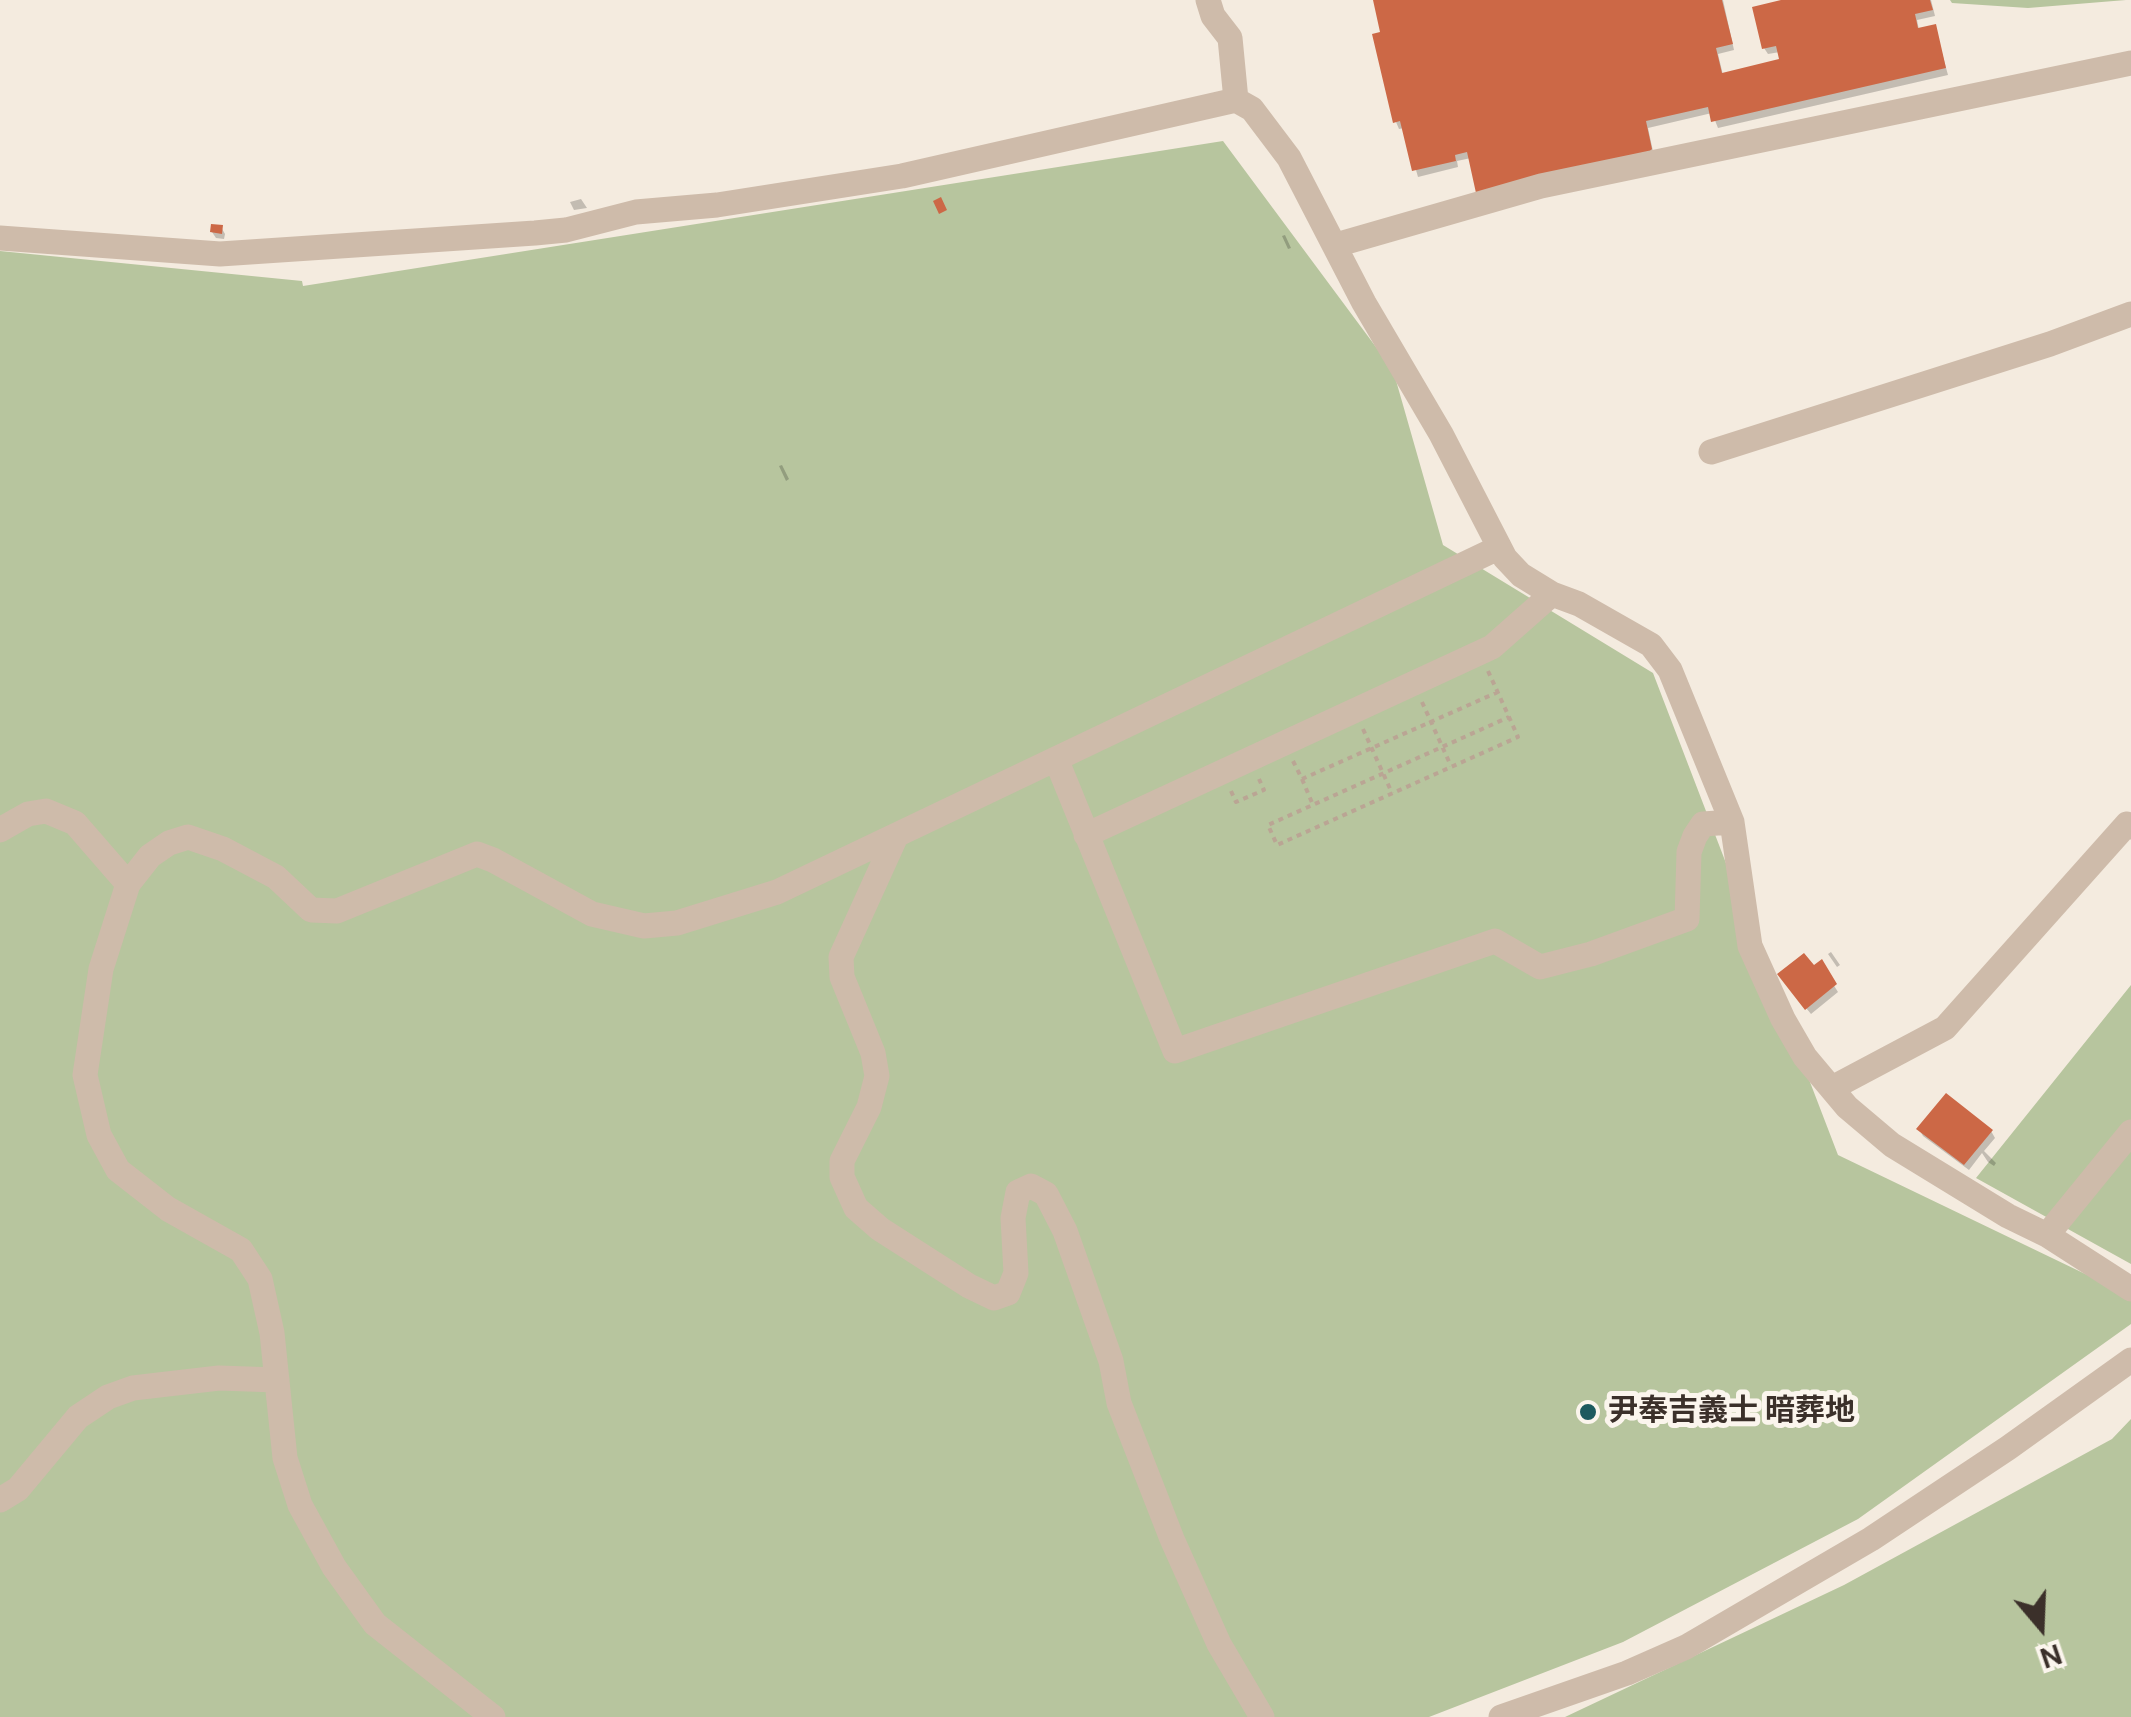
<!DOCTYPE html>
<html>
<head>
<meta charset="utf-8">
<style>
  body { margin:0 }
  #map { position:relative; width:2131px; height:1717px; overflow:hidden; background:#f4ebdf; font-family:"DM Sans",sans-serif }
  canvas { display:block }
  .north { position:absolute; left:1991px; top:1577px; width:100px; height:100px; -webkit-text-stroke:8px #fbf5ed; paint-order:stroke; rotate:161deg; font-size:28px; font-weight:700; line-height:40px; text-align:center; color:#3b302a }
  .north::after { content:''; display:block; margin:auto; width:35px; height:45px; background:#3b302a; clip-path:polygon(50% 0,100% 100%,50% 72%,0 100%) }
</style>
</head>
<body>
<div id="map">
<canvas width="2131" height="1717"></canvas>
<div class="north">N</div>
</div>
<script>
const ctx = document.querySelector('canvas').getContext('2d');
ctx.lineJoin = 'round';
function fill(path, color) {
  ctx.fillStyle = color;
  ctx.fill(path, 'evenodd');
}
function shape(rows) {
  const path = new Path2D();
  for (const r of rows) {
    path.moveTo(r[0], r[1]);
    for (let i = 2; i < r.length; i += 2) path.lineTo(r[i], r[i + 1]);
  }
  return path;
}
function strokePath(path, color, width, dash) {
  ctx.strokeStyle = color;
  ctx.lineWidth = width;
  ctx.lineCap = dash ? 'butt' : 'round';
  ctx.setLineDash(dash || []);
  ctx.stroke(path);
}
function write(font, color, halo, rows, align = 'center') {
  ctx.font = font + ' "DM Sans","Noto Sans JP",sans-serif';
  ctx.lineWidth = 10;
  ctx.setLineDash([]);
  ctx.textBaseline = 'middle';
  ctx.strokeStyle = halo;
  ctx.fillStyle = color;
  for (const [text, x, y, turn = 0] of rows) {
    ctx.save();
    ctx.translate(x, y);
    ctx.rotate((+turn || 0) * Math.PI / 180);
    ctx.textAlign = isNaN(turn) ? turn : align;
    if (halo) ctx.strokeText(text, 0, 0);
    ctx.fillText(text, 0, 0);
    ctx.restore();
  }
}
fill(shape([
  [1950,0,2126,0,2028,8,1952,3],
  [1223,141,1393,370,1443,545,1653,673,1838,1155,2131,1296,2131,1324,1858,1519,1623,1642,1429,1717,0,1717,0,251,302,281,303,286],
  [2131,985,2131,1264,1976,1178],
  [2131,1419,2131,1717,1565,1717,1844,1585,2112,1439]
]), '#b7c59e');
fill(shape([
  [1376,0,1723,0,1734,50,1718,54,1723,75,1782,61,1780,52,1768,54,1764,48,1792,0,1931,0,1935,16,1917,20,1919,30,1935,27,1948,75,1718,128,1712,113,1648,128,1654,156,1471,158,1457,161,1458,167,1418,177,1404,128,1399,129,1396,122],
  [581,199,587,208,574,210,570,202],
  [221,227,225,234,224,239,216,238,212,232],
  [1285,235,1291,248,1288,249,1282,236],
  [782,465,789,479,786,481,779,466],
  [1831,952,1840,965,1837,967,1828,954],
  [1784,981,1831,981,1838,992,1811,1014],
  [1919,1129,1991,1131,1995,1138,1984,1151,1996,1163,1994,1166,1988,1162,1982,1153,1969,1170,1923,1136]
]), '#0003');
fill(shape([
  [1373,0,1722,0,1733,44,1716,48,1722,73,1779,59,1776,46,1762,49,1752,7,1781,0,1930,0,1933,10,1915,14,1918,28,1936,24,1946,68,1711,122,1708,107,1646,121,1652,149,1648,153,1476,193,1467,152,1455,155,1456,161,1412,171,1400,121,1393,123,1372,34,1380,32],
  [941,197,947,210,939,214,933,201],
  [211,224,223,225,222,234,210,232],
  [1804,953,1814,965,1822,959,1837,984,1805,1010,1777,974],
  [1946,1093,1993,1130,1964,1165,1916,1129]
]), '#cc6846');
strokePath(shape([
  [1488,671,1509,717,1518,737,1277,845,1268,825,1509,717],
  [1422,702,1451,766],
  [1363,729,1392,793],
  [1293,761,1302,779,1498,692],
  [1302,779,1313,805],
  [1231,791,1236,802,1264,790,1259,779]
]), '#baa594', 4, [5, 5]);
strokePath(shape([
  [1208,0,1213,16,1230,38,1236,100],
  [0,238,220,254,535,233,566,230,636,212,717,205,902,176,1236,100,1252,109,1289,158,1364,303,1441,434,1505,558,1521,575,1552,594,1579,604,1651,645,1670,670,1732,822,1750,946,1783,1019,1805,1057,1847,1107,1892,1145,2008,1216,2047,1235,2131,1289],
  [1336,245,1541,186,2131,63],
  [1711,452,2050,344,2131,314],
  [1056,759,1175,1051,1495,941,1540,967,1591,954,1687,919,1689,852,1695,836,1703,824,1732,822],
  [0,830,28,814,46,811,75,823,128,884],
  [1086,835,1492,647,1552,594],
  [896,836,841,957,842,977,873,1053,877,1076,869,1107,842,1161,842,1177,856,1208,880,1229,969,1286,994,1298,1008,1293,1016,1273,1013,1218,1018,1192,1031,1186,1046,1194,1065,1231,1111,1361,1119,1403,1172,1539,1219,1644,1262,1717],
  [1832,1088,1945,1028,2127,824,2131,827],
  [2047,1235,2131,1132],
  [0,1500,18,1489,78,1417,108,1397,133,1388,219,1378,277,1380],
  [493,1717,375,1624,334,1567,300,1505,285,1458,272,1333,260,1279,241,1250,168,1209,118,1170,99,1135,85,1075,101,969,128,884,150,856,169,843,188,837,223,849,276,877,311,910,337,911,477,854,493,860,592,914,644,926,677,923,777,892,1498,548],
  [1501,1717,1627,1673,1686,1647,1871,1539,2008,1448,2131,1360]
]), '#cebbaa', 25);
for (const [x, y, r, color] of [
  [1588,1412,10,"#1d5a5f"]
]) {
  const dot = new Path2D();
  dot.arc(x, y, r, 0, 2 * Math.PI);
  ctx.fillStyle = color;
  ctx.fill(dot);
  strokePath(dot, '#fbf5ed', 4);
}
write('bold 30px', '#3b302a', '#fbf5ed', [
  ["尹奉吉義士 暗葬地",1608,1412]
], 'left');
</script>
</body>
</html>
